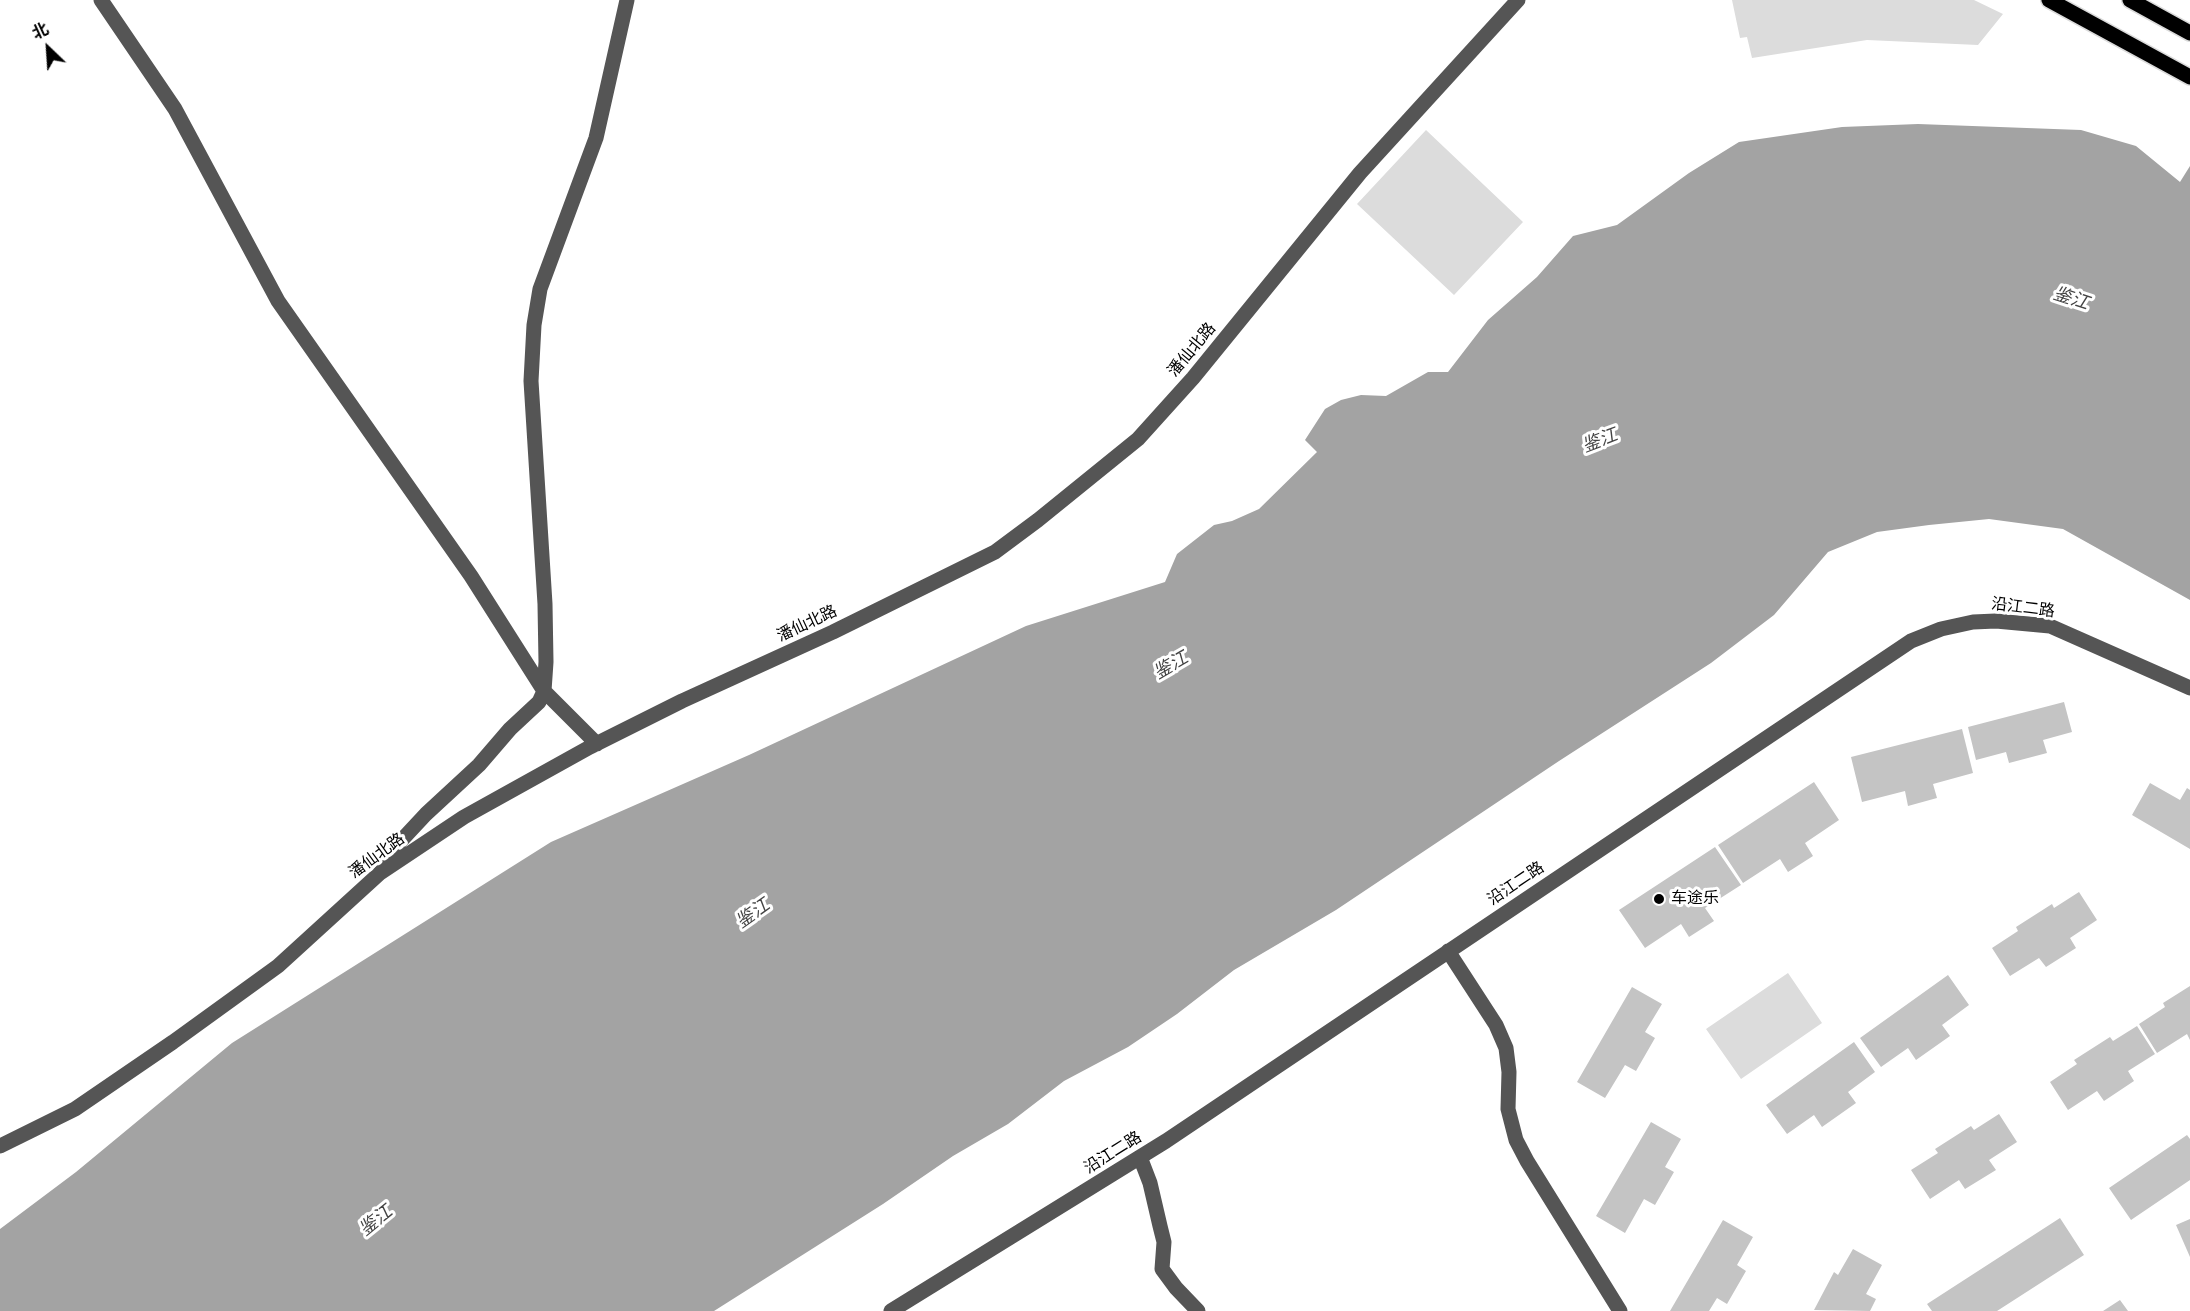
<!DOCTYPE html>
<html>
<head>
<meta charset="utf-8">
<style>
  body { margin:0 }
  #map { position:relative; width:2190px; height:1311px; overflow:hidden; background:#fff; font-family:"Fira Sans Condensed","Noto Sans SC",sans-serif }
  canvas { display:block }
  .north { position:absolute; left:18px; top:18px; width:60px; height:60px; -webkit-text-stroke:4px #fff; paint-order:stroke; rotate:335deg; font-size:16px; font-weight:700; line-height:24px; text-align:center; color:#000 }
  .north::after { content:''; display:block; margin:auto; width:21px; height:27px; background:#000; clip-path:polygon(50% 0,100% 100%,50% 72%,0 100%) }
</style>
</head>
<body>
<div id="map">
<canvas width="2190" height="1311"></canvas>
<div class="north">北</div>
</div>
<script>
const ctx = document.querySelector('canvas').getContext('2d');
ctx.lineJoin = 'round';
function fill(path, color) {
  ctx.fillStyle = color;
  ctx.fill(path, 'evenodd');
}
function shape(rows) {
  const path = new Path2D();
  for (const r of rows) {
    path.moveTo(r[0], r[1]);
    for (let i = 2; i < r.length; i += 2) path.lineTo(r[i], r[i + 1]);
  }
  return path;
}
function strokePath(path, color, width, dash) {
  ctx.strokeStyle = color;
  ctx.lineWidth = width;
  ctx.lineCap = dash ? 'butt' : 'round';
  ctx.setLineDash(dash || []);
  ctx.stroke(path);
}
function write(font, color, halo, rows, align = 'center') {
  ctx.font = font + ' "Fira Sans Condensed","Noto Sans SC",sans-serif';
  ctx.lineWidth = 6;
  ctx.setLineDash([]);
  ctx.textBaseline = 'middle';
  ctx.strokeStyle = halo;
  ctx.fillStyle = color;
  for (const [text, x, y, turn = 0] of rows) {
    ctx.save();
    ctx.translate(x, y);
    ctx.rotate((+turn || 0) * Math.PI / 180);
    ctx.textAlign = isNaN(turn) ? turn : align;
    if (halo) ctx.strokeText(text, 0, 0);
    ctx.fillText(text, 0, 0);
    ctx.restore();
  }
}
fill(shape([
  [1732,0,1974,0,2003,14,1978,45,1867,40,1752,58,1747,37,1740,38],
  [1426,130,1523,222,1454,295,1357,204],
  [1788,973,1822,1023,1741,1079,1706,1029]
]), '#dcdcdc');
fill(shape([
  [1918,124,2081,130,2136,146,2180,182,2190,166,2190,600,2063,529,1989,519,1929,525,1877,532,1828,552,1774,615,1711,663,1559,761,1336,910,1234,970,1177,1014,1128,1047,1064,1081,1008,1124,953,1156,883,1204,714,1311,0,1311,0,1229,76,1172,232,1043,551,842,749,755,1026,626,1165,582,1177,554,1214,525,1232,521,1259,509,1317,452,1305,440,1325,409,1341,400,1361,395,1386,396,1428,372,1448,372,1488,320,1537,277,1573,236,1617,225,1689,173,1739,142,1842,127]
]), '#a3a3a3');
fill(shape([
  [2064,702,2072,732,2043,740,2047,753,2009,763,2006,752,1976,760,1968,727],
  [1962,729,1973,773,1933,784,1937,798,1908,806,1905,791,1862,802,1851,757],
  [1814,782,1839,820,1805,843,1813,856,1788,872,1780,859,1743,883,1718,845],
  [2150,783,2180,800,2187,788,2190,790,2190,849,2132,815],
  [1715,847,1741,885,1705,908,1714,921,1689,937,1681,924,1645,948,1619,910],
  [2079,892,2097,920,2070,938,2076,948,2046,967,2039,958,2010,976,1992,948,2018,931,2016,927,2052,904,2054,908],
  [1948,975,1969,1005,1942,1025,1950,1036,1916,1060,1908,1048,1881,1067,1860,1038],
  [2190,986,2190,1040,2187,1034,2157,1053,2139,1024,2165,1007,2163,1003],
  [1632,987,1662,1004,1645,1032,1655,1038,1636,1071,1625,1065,1605,1098,1577,1082],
  [2137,1026,2155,1054,2128,1071,2134,1081,2104,1101,2097,1091,2068,1110,2050,1082,2077,1064,2074,1060,2110,1037,2113,1041],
  [1854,1042,1875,1072,1848,1092,1856,1103,1822,1127,1814,1115,1787,1134,1766,1105],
  [1999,1114,2017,1142,1989,1160,1996,1170,1965,1189,1959,1180,1930,1199,1911,1170,1938,1153,1935,1149,1971,1126,1974,1130],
  [1651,1122,1681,1139,1665,1167,1674,1172,1655,1205,1644,1199,1625,1233,1596,1216],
  [2187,1135,2190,1139,2190,1180,2131,1220,2109,1188],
  [2060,1218,2084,1255,1997,1311,1932,1311,1927,1304],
  [2190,1219,2190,1257,2176,1225],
  [1723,1220,1753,1237,1737,1265,1746,1271,1727,1304,1717,1298,1709,1311,1670,1311],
  [1853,1249,1882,1265,1866,1294,1876,1299,1870,1311,1814,1310,1834,1272,1838,1275],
  [2120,1300,2128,1311,2103,1311]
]), '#c4c4c4');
const major = shape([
  [2049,0,2190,77],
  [2130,0,2190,33]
]);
strokePath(major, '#dbdbdb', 18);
strokePath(shape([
  [101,0,175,109,278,301,471,576,544,691,597,744],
  [383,868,398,844,426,814,479,765,510,729,539,702,544,691,546,662,545,604,531,381,534,325,540,289,596,138,627,0],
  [1448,951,1496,1025,1506,1048,1509,1072,1508,1109,1516,1140,1527,1161,1620,1311],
  [0,1146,75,1109,173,1042,278,966,380,873,464,817,590,747,682,701,833,632,995,552,1038,520,1138,439,1193,378,1360,173,1518,0],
  [1140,1157,1150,1183,1160,1226,1164,1242,1162,1269,1176,1288,1198,1311],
  [891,1311,1166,1141,1911,641,1941,629,1973,622,1996,621,2050,626,2190,688]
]), '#555', 15);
strokePath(major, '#000', 15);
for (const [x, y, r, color] of [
  [1659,899,6,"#000"]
]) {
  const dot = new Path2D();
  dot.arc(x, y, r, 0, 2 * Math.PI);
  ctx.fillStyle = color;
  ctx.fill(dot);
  strokePath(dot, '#fff', 2);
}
write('16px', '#000', '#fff', [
  ["潘仙北路",1192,350,-50],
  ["沿江二路",2023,608,7],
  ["潘仙北路",807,624,-25],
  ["潘仙北路",377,856,-36],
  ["沿江二路",1516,884,-34],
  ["沿江二路",1113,1153,-32]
]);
write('16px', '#000', '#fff', [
  ["车途乐",1671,899]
], 'left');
write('italic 18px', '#444', '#fff', [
  ["鉴江",2071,299,18],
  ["鉴江",1600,441,-21],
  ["鉴江",1171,666,-30],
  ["鉴江",753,914,-35],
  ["鉴江",376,1221,-39]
]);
</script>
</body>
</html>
